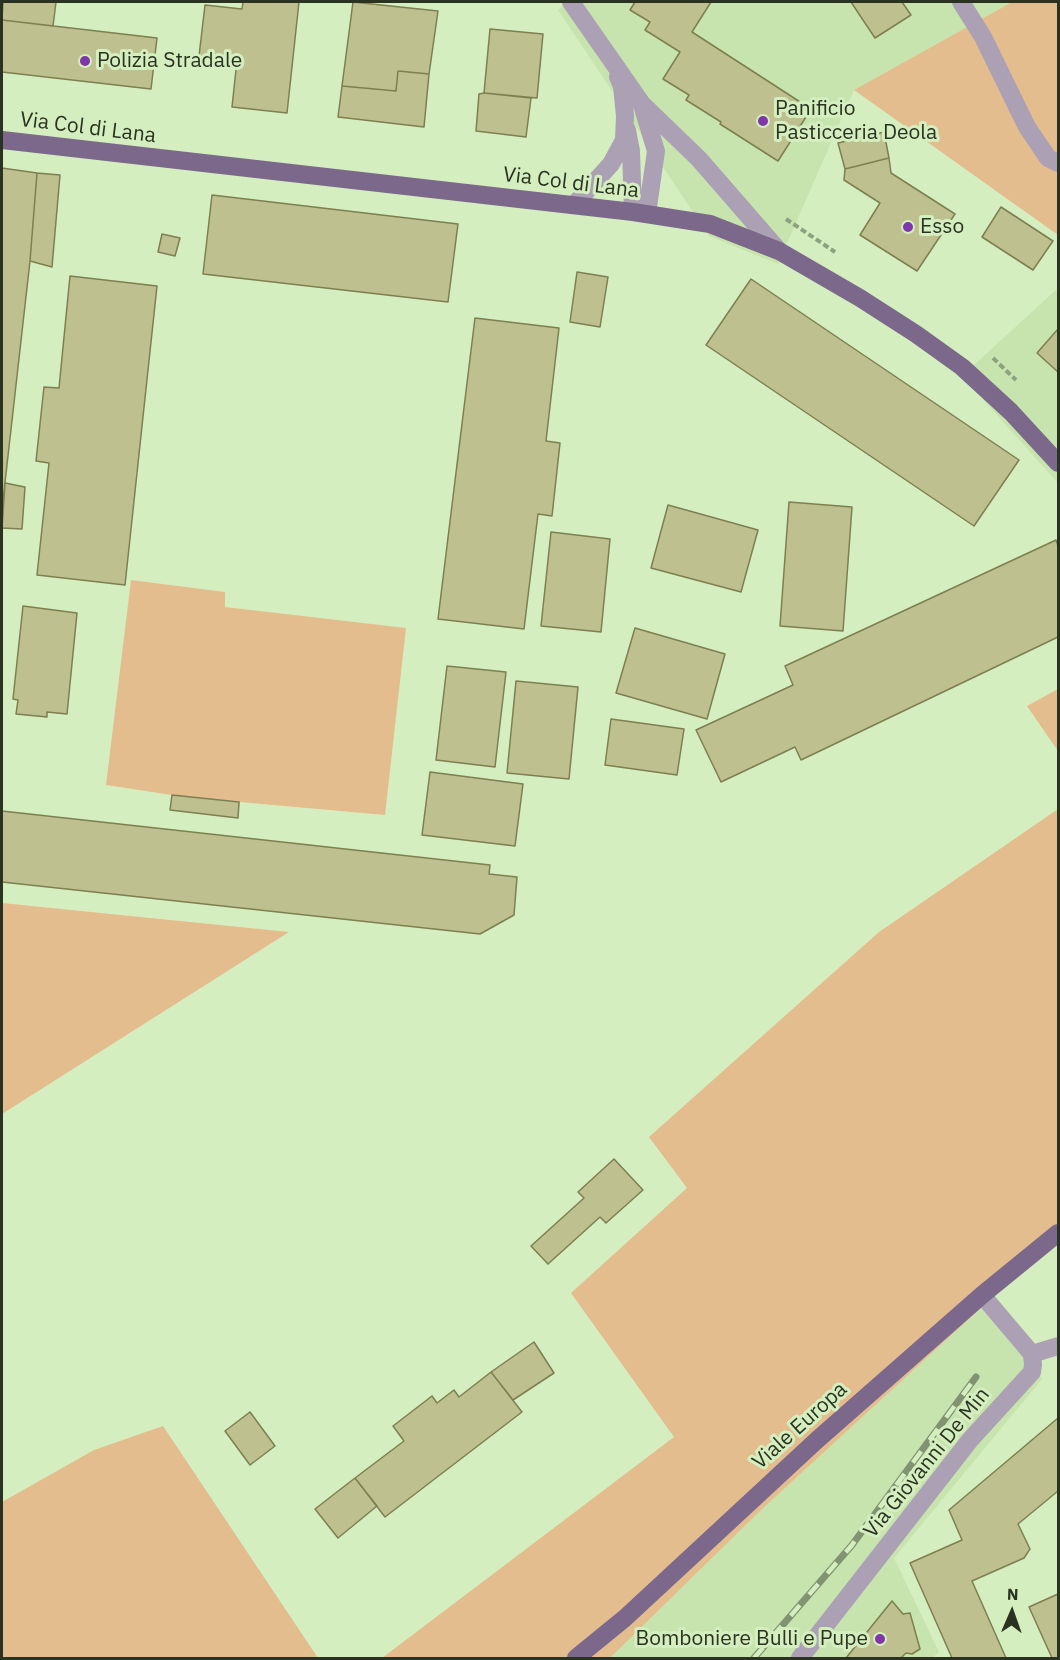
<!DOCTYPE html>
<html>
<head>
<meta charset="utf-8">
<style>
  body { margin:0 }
  #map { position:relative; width:1060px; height:1660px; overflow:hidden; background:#d5eebf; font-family:"IBM Plex Sans",sans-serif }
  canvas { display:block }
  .frame { position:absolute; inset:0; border:3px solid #2a3321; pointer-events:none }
  .north { position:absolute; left:982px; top:1582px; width:60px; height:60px; -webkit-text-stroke:4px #d5eebf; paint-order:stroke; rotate:2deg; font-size:16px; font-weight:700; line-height:24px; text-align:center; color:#2a3321 }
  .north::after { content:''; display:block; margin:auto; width:21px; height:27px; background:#2a3321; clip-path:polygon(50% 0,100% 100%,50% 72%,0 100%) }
</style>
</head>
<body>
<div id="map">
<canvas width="1060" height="1660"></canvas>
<div class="frame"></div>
<div class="north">N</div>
</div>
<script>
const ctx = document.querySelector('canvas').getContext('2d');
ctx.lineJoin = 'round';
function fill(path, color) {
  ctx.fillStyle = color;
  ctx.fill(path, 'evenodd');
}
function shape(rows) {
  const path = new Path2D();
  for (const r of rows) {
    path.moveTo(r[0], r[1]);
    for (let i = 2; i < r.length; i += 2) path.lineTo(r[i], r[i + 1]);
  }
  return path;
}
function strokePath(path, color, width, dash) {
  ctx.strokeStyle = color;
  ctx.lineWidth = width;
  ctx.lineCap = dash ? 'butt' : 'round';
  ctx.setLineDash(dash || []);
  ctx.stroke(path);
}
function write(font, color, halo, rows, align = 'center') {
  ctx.font = font + ' "IBM Plex Sans",sans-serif';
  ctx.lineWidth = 6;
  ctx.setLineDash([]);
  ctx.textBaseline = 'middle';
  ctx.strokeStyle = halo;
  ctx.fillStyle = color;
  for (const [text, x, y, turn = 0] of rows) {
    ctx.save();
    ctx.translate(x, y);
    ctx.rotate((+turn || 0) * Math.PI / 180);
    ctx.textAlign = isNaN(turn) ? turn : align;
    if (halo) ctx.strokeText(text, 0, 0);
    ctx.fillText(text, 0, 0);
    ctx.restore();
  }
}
fill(shape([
  [568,2,1012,2,854,90,778,264,709,236,558,10],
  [1058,288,1058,483,962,376],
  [981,1308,1042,1379,894,1558,939,1652,932,1658,610,1658,760,1511]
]), '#c7e3ae');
fill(shape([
  [1012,2,1058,2,1058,235,854,90],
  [131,580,225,592,225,607,406,628,385,815,240,802,238,818,170,810,172,795,106,785],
  [1058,689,1058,751,1027,706],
  [1058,809,1058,1234,981,1308,760,1511,610,1658,382,1658,674,1437,571,1293,687,1188,649,1137,879,932],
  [2,903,289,932,2,1114],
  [163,1426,318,1658,2,1658,2,1502,94,1450]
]), '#e4bd8f');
const building = shape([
  [3,2,56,2,53,26,2,20,3,2],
  [243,2,299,2,287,113,232,107,237,60,199,56,205,5,242,9,243,2],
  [353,2,438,11,429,74,398,71,396,91,342,86,353,2],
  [635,2,711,2,692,32,811,109,778,161,720,124,721,122,686,100,689,95,663,79,680,52,645,30,650,22,630,10,635,2],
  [851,2,902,2,911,15,875,38,851,2],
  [2,20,157,38,151,89,2,72,2,20],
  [490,29,543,34,537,98,484,93,490,29],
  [398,71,429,74,424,127,338,117,342,86,396,91,398,71],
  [484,93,531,98,526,137,476,131,479,94,484,93],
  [884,132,889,158,845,169,838,143,884,132],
  [889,158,891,173,955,214,917,271,860,235,880,203,844,180,845,169,889,158],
  [2,168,37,173,30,261,2,509,2,168],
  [37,173,60,175,52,267,30,261,37,173],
  [212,195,458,224,448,302,203,274,212,195],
  [1001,207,1053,241,1033,270,982,237,1001,207],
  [162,234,180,238,175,256,158,252,162,234],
  [577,272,608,277,600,327,570,322,577,272],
  [70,276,157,286,125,585,37,575,49,463,36,461,44,387,59,388,70,276],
  [751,279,1019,460,974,526,706,345,751,279],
  [475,318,559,328,546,441,560,443,552,516,538,514,524,629,438,619,475,318],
  [1058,329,1058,372,1037,353,1058,329],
  [5,483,25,487,22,529,2,528,5,483],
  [789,502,852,507,843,631,780,626,789,502],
  [668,505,758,530,741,592,651,568,668,505],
  [551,532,610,539,601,632,541,626,551,532],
  [1056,540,1058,546,1058,637,801,760,795,747,721,782,696,730,793,685,785,666,1056,540],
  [23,606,77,613,67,714,47,712,47,717,16,714,18,700,13,699,23,606],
  [635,628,725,654,707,719,616,693,635,628],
  [447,666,506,672,495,767,436,760,447,666],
  [516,681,578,687,569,779,507,773,516,681],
  [611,719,684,729,677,775,605,765,611,719],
  [430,772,523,784,515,846,422,835,430,772],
  [172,795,239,802,238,818,170,810,172,795],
  [2,811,490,865,489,874,517,877,514,915,480,934,2,882,2,811],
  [614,1159,643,1190,606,1223,600,1217,548,1264,531,1246,584,1198,578,1192,614,1159],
  [534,1342,554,1373,513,1400,491,1372,534,1342],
  [491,1372,522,1412,385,1517,355,1478,404,1441,393,1426,432,1396,437,1403,454,1390,459,1397,491,1372],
  [250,1412,275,1446,250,1465,225,1431,250,1412],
  [1058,1418,1058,1491,1018,1524,1030,1549,1024,1558,972,1581,1006,1658,952,1658,910,1563,962,1540,949,1510,1058,1418],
  [355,1478,377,1506,338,1538,315,1509,355,1478],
  [1058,1594,1058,1658,1052,1658,1029,1607,1058,1594],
  [892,1601,903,1614,910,1613,920,1649,912,1654,906,1653,901,1658,846,1658,892,1601]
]);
fill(building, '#bec18f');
strokePath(building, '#7d7f50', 1.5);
strokePath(shape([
  [786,219,835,252],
  [993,358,1016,380]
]), '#8ea17e', 4, [6, 3]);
strokePath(shape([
  [571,2,642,104,699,159,779,251],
  [961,2,983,37,1027,127,1048,158,1058,163],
  [642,105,656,151,647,214],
  [627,130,631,151,633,212],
  [574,205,611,164,624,140,625,116,622,86,618,77],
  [1032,1354,1058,1346],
  [800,1658,970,1440,1032,1372,1033,1365,1032,1354,982,1295]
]), '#aca1b4', 18);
strokePath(shape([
  [2,140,633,212,710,224,779,251,860,298,916,334,962,367,1011,412,1058,463],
  [576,1658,625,1618,817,1440,982,1295,1058,1233]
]), '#7c688b', 18);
const rail = shape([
  [754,1658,852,1545,976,1377]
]);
strokePath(rail, '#829372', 7);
strokePath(rail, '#d5eebf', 4.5, [14]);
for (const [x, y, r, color] of [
  [85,61,6,"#7f36a8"],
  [763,121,6,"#7f36a8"],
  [908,227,6,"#7f36a8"],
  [880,1639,6,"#7f36a8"]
]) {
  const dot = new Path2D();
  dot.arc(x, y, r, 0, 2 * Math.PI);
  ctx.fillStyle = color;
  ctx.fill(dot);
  strokePath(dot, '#d5eebf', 2);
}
write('21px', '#2a3321', '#d5eebf', [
  ["Polizia Stradale",97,61],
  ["Panificio",775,109],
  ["Pasticceria Deola",775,133],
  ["Esso",920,227],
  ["Bomboniere Bulli e Pupe",868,1639,"right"]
], 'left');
write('21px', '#2a3321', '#d5eebf', [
  ["Via Col di Lana",88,128,7],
  ["Via Col di Lana",571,183,7],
  ["Viale Europa",800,1426,-42],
  ["Via Giovanni De Min",927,1463,-51]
]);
</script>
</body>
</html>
